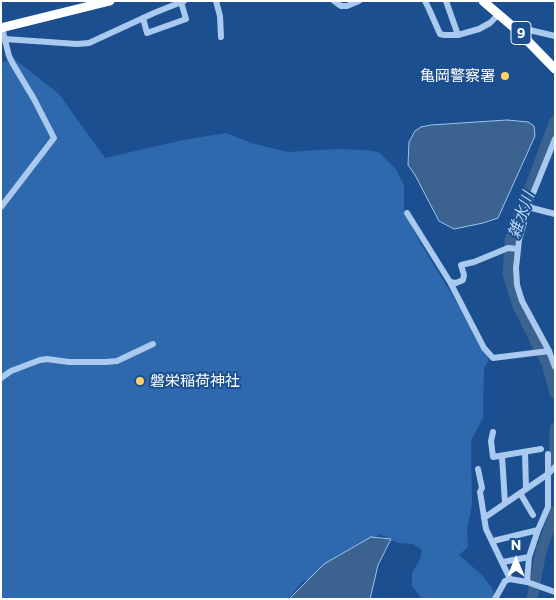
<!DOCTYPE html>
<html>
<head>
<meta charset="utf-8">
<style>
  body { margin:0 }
  #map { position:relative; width:556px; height:600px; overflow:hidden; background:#1b4f8f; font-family:Commissioner,sans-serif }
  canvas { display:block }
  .frame { position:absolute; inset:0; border:2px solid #fff; pointer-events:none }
  .north { position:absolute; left:491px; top:535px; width:50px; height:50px; -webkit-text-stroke:4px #1b4f8f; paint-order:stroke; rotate:0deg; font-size:14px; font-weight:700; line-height:20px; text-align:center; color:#fff }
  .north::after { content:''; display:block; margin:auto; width:18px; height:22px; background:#fff; clip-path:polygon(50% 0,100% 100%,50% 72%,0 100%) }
</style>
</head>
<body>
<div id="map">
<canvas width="556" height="600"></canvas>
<div class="frame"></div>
<div class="north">N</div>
</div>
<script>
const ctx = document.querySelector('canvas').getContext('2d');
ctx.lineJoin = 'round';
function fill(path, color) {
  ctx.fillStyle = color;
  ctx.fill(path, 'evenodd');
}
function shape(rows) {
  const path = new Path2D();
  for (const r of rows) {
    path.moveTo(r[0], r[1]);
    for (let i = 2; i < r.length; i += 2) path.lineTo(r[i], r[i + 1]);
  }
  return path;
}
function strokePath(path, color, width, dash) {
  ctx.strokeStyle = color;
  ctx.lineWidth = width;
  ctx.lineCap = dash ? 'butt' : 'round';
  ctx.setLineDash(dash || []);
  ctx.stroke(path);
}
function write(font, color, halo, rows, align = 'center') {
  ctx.font = font + ' Commissioner,"Noto Sans JP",sans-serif';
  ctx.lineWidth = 4;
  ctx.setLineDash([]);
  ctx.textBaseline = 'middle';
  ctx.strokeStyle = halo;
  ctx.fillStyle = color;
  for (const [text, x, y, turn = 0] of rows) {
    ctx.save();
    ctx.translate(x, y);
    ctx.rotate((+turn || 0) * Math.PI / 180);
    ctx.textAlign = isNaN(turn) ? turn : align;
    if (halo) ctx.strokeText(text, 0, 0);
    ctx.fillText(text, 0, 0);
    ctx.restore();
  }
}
fill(shape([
  [13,58,59,94,105,158,183,140,226,133,251,143,288,152,336,149,364,150,379,152,395,168,404,185,404,212,421,244,460,308,489,360,484,368,483,418,471,441,472,505,467,530,468,547,459,555,483,576,492,588,495,596,492,599,422,599,412,586,412,573,420,559,422,550,413,544,398,543,380,534,357,553,301,583,288,599,1,599,1,63]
]), '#2e69ad');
const water = shape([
  [507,120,528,122,534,126,535,136,498,218,483,223,454,229,439,221,415,175,408,165,409,142,415,131,421,127,431,125,507,120],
  [371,537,391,539,378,565,370,599,289,599,324,564,371,537]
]);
fill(water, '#3c6290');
strokePath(water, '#9cc4f0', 1);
strokePath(shape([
  [555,121,510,241,508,274,518,306,547,364,555,393],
  [555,428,555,467],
  [532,599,541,551,555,512]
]), '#3c6290', 11);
strokePath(shape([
  [216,1,220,16,221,37],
  [334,1,341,6,347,6,359,1],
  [425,1,429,9,440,34,444,35,458,35,479,29,490,23,499,14],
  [446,1,458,35],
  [143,18,147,33,186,19,181,2],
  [518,31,525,29,555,36],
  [5,39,77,44,89,43,154,13,184,1],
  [555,139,530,201,519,240,516,268,517,285,522,301,549,351,555,367],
  [1,207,54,138,34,99,13,64,9,56,2,28],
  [528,207,555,214],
  [407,213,450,282,484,348,493,358,549,351],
  [450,282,456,283,463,280,464,275,461,265,474,262,508,248,518,249],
  [1,378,11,371,40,360,47,359,69,362,106,362,117,361,153,344],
  [493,432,491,441,493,457,541,449],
  [525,452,526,489],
  [502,456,505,503],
  [478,469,482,488,480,492,486,529,510,579],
  [520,493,533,515],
  [484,518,548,474,555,467],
  [493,541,538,530],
  [503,562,529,557],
  [527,582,529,557,538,530,548,507,548,454],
  [495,599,505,581,510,579,527,582,555,592]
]), '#a9c9ee', 6);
strokePath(shape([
  [483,1,518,31,555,69],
  [1,28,110,1]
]), '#fff', 9);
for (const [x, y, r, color] of [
  [505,76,5,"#ffd166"],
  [140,381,5,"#ffd166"]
]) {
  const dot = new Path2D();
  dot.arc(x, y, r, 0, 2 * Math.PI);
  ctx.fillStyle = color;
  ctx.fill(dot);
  strokePath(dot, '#1b4f8f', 2);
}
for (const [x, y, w] of [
  [521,33,20]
]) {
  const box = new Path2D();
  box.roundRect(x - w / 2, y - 11.5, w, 23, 4);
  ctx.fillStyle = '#1b4f8f';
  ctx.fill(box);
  strokePath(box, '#fff', 1);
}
write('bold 14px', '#fff', null, [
  ["9",521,33]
]);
write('15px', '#fff', '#1b4f8f', [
  ["亀岡警察署",495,76],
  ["磐栄稲荷神社",150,381,"left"]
], 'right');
write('italic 16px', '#b5d3f5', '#1b4f8f', [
  ["雑水川",521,215,-71]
]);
</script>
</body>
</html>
